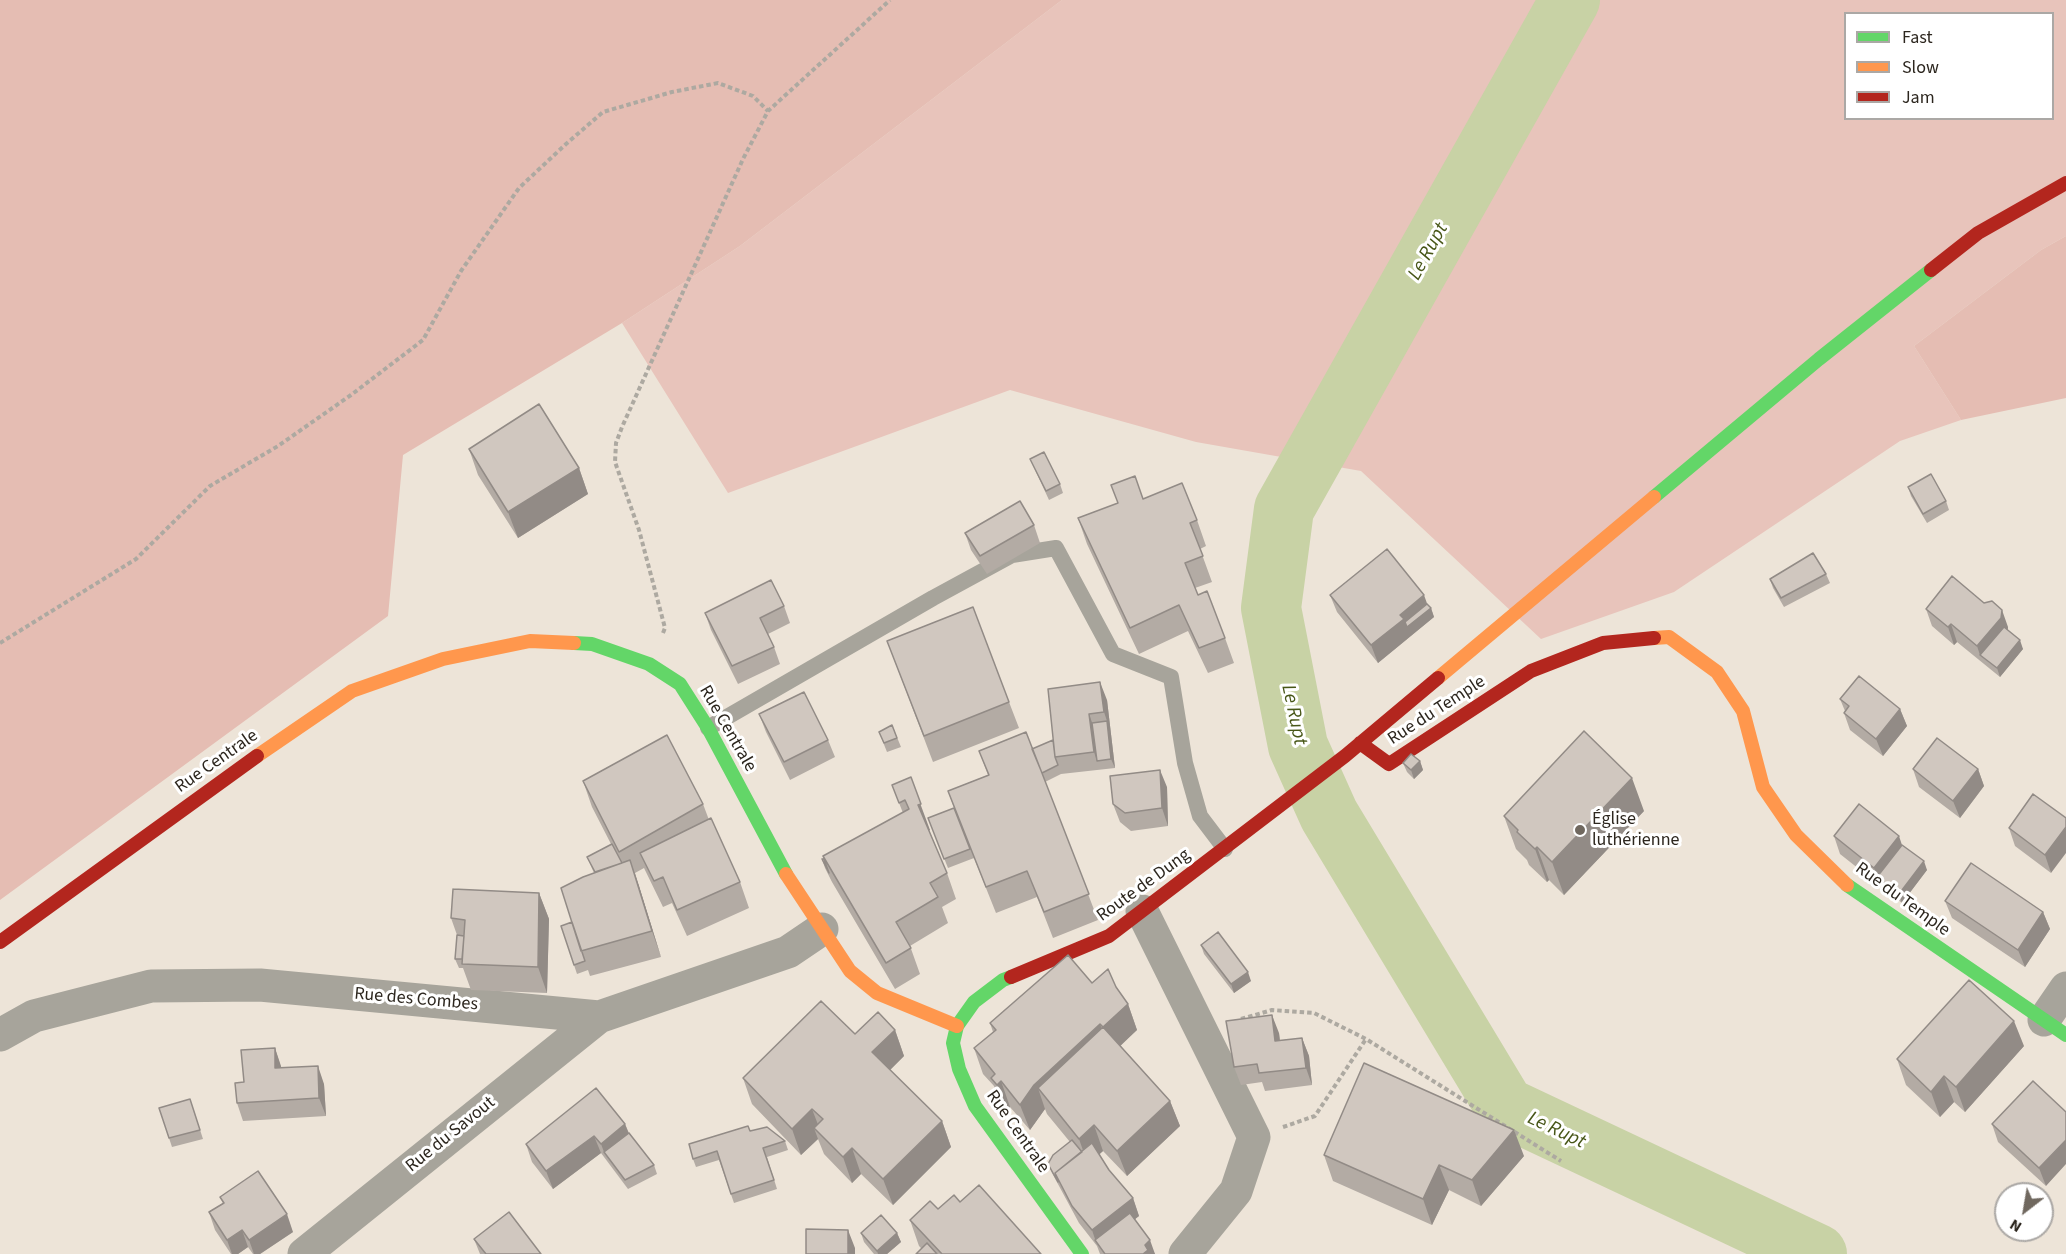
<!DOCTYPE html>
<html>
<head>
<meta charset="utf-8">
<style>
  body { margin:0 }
  #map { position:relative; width:2066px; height:1254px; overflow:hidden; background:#ede4d8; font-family:"Source Sans 3",sans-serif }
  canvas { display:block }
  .legend { position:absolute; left:1844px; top:12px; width:210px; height:108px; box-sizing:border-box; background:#fff; border:2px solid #aba8a5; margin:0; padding:8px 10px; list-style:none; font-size:18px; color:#2c261e }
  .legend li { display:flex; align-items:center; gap:12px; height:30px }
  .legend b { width:30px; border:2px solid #aba8a5 }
  .north { position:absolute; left:1994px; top:1182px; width:60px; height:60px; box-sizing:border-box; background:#fff; border:2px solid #aba8a5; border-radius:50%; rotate:211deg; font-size:16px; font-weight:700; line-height:24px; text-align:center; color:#2c261e }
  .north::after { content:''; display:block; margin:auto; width:21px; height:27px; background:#70685f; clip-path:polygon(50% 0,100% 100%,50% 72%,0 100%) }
</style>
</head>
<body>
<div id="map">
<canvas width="2066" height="1254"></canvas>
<ul class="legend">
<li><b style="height:8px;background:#63d668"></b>Fast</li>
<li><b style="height:8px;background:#ff974d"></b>Slow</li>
<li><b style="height:8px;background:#b3261e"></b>Jam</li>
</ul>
<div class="north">N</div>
</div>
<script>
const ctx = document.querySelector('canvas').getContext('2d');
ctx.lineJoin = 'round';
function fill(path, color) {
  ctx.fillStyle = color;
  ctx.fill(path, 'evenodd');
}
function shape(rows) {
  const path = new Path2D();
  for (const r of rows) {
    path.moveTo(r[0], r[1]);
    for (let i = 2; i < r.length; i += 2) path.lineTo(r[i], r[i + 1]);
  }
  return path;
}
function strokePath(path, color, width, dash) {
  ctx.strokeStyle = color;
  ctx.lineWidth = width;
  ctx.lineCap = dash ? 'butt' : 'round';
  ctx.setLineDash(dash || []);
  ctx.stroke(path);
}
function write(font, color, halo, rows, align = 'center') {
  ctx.font = font + ' "Source Sans 3",sans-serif';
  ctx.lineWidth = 6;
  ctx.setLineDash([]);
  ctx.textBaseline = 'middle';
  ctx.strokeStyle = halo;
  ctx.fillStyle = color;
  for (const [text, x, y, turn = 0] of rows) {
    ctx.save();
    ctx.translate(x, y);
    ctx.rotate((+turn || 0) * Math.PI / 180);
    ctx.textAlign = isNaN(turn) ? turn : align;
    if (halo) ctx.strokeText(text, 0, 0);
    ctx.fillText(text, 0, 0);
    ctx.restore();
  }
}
fill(shape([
  [1062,0,2066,0,2066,236,2041,250,1914,346,1961,420,1900,441,1674,592,1541,639,1361,471,1196,442,1010,390,728,493,622,323,740,246],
  [1846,14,2052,14,2052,118,1846,118]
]), '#e8c4bb');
fill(shape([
  [0,0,1062,0,740,246,622,323,403,455,388,616,0,900],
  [2066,236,2066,398,1961,420,1914,346,2041,250]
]), '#e5bdb3');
strokePath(shape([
  [1570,0,1284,509,1271,608,1298,746,1329,815,1505,1107,1817,1254]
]), '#c8d2a5', 60);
strokePath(shape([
  [663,633,665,628,639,530,615,462,616,443,622,427,743,159,768,111,890,0],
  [0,643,136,559,210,486,278,446,351,395,423,340,461,271,519,188,566,144,603,112,672,92,718,83,753,96,768,111],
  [1241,1019,1272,1010,1314,1013,1366,1039,1561,1161],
  [1283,1127,1315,1116,1366,1039]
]), '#ada9a1', 4, [4.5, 3]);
strokePath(shape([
  [708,728,933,598,1012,555,1056,548,1113,654,1171,677,1185,763,1200,816,1225,849]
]), '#a7a49b', 16);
strokePath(shape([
  [1142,911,1254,1137,1236,1191,1185,1254],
  [2044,1020,2066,988],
  [0,1035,34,1016,151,986,260,985,599,1017,788,952,822,929],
  [304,1254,599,1017]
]), '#a7a49b', 33);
strokePath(shape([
  [1654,497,1819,359,1931,270],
  [574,643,592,644,649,664,680,684,708,728,786,874],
  [1847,885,2066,1035],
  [1011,977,1003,980,974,1002,957,1026,953,1043,959,1069,975,1106,1082,1254]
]), '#63d668', 14);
strokePath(shape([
  [1654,638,1669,637,1717,672,1743,711,1763,787,1796,835,1847,885],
  [1438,678,1654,497],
  [257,756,352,691,443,659,530,641,574,643],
  [786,874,850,971,877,993,957,1026]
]), '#ff974d', 14);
strokePath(shape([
  [1931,270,1978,233,2066,183],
  [1360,743,1389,764,1531,671,1603,643,1654,638],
  [0,942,257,756],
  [1011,977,1109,936,1345,756,1438,678]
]), '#b3261e', 14);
fill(shape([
  [469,449,579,468,588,494,518,538,478,475],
  [1030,459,1060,484,1063,493,1049,500],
  [1908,487,1946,501,1949,510,1927,523,1911,496],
  [1143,499,1197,520,1206,546,1200,549,1212,582,1195,588,1198,595,1225,638,1234,663,1208,673,1188,631,1139,654,1087,544,1078,518],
  [1034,525,1040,543,987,574,971,550,965,533],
  [1826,574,1830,583,1784,607,1773,588,1770,579],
  [1330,595,1427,604,1431,608,1434,617,1378,663,1337,612],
  [784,606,790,623,768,634,774,647,780,664,738,684,711,630,705,613],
  [1926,609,2008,627,2008,630,2023,649,2000,677,1957,642,1954,645,1932,626],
  [887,641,1009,702,1019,728,933,762],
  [1840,699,1900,709,1907,726,1883,756,1850,730,1844,713,1845,711],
  [1107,700,1115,768,1061,774,1045,782,1098,920,1053,938,1037,897,996,913,972,853,974,858,948,868,928,818,954,808,948,791,988,775,979,751,1032,749,1053,740],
  [759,714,828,740,835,757,790,780,766,732],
  [892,725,901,747,887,752,879,732],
  [1420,761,1423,770,1414,779,1407,772,1403,763],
  [1913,769,1978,769,1984,786,1960,818,1919,787],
  [583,781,703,804,709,820,740,882,749,908,687,936,672,903,663,907,644,868,635,873,661,957,590,976,588,970,577,974,574,965,572,922,594,873,587,857,611,844,592,807],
  [892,785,930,830,929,830,947,873,956,899,942,907,948,923,910,946,920,974,895,989,832,882,825,868,822,859,903,813],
  [1167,787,1168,826,1131,831,1120,822,1113,804],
  [2033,794,2051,873,2015,846,2009,828],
  [1644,811,1564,895,1549,880,1547,882,1529,865,1527,860,1516,849,1504,816],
  [1834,836,1902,845,1927,870,1902,903,1840,854],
  [539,893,549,919,547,993,471,990,463,968,459,968,455,959,457,935,451,918],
  [1945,901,2043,912,2050,929,2025,967,1952,918],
  [1201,945,1251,981,1234,993,1204,954],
  [1092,983,1116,987,1128,1004,1137,1030,1120,1045,1170,1101,1180,1126,1127,1176,1103,1151,1099,1154,1109,1170,1133,1198,1139,1216,1135,1219,1155,1254,1100,1254,1097,1246,1079,1223,1052,1173,1048,1164,1070,1142,1047,1114,1045,1109,1030,1130,1010,1107,1006,1111,1000,1104,994,1086,983,1074,974,1048,993,1032,990,1023],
  [895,1030,904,1056,890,1070,942,1121,951,1147,893,1205,861,1174,852,1183,824,1154,818,1139,801,1155,752,1104,743,1078,855,1034],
  [1279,1033,1280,1041,1302,1038,1309,1056,1312,1085,1265,1091,1262,1082,1241,1085,1234,1067],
  [2024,1046,1965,1112,1954,1102,1940,1117,1906,1085,1897,1059],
  [275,1048,281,1068,324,1084,326,1116,243,1121,237,1103,244,1082],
  [2033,1081,2046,1186,1998,1142,1992,1124],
  [190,1099,203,1139,172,1147,159,1108],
  [625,1124,629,1133,654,1165,657,1174,628,1189,601,1153,553,1189,532,1162,526,1144],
  [748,1126,750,1131,785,1141,788,1150,767,1157,777,1189,734,1203,719,1160,696,1167,693,1159],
  [1324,1155,1524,1156,1481,1206,1449,1190,1432,1225,1333,1181],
  [220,1197,293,1232,260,1254,253,1254,248,1247,238,1254,231,1254,215,1230,209,1212,223,1203],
  [960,1202,1041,1254,916,1254,922,1249,919,1246,910,1220],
  [861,1233,897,1233,901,1242,887,1254,874,1254,864,1242],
  [474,1239,541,1254,480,1254]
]), '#b3aba4');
fill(shape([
  [579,468,588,494,518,538,508,512],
  [1424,595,1429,609,1431,608,1434,617,1378,663,1371,645,1400,615],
  [2002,610,2008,627,2007,636,1980,655,1977,646],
  [1951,624,1957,642,1954,645,1948,627],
  [2020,640,2023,649,2000,677,1997,668],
  [1100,682,1107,700,1115,768,1111,759,1107,721,1104,712],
  [1900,709,1907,726,1883,756,1876,739],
  [1089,714,1095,731,1097,761,1094,752],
  [1420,761,1423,770,1414,779,1411,770],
  [1978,769,1984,786,1960,818,1953,801],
  [1160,770,1167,787,1168,826,1162,808],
  [1632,778,1644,811,1564,895,1552,862],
  [920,803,930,830,928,831,918,805],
  [2066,827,2066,853,2051,873,2045,855],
  [1899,836,1905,854,1877,877,1874,868],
  [1537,847,1549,880,1547,882,1535,849],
  [630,860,639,886,661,957,652,931],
  [1924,861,1927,870,1902,903,1899,894],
  [539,893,549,919,547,993,538,967],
  [2043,912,2050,929,2025,967,2018,950],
  [1248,972,1251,981,1234,993,1231,984],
  [1128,1004,1137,1030,1113,1053,1103,1027],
  [1272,1015,1279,1033,1282,1059,1275,1041],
  [2014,1021,2024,1046,1965,1112,1956,1087],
  [1100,1024,1110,1049,1038,1088,1045,1109,1030,1130,1020,1105,1034,1085],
  [895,1030,904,1056,882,1078,872,1052],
  [1302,1038,1309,1056,1312,1085,1306,1068],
  [275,1048,281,1066,282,1086,275,1068],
  [318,1066,324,1084,326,1116,319,1098],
  [1944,1076,1954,1102,1940,1117,1931,1092],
  [1001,1081,1010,1107,1006,1111,997,1085],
  [1170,1101,1180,1126,1127,1176,1117,1151],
  [812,1109,822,1135,814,1128,818,1139,801,1155,792,1129],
  [942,1121,951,1147,893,1205,883,1179],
  [625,1124,632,1142,604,1152,601,1144],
  [1094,1125,1103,1151,1063,1189,1085,1156,1079,1139],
  [1514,1130,1524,1156,1481,1206,1472,1180],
  [594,1136,601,1153,553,1189,546,1171],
  [2066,1140,2066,1164,2046,1186,2039,1168],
  [852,1148,861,1174,852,1183,843,1157],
  [1439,1165,1449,1190,1432,1225,1423,1199],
  [1133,1198,1139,1216,1100,1247,1096,1242,1092,1230],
  [287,1214,293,1232,260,1254,254,1254,249,1240],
  [242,1230,248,1247,238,1254,232,1254,227,1240],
  [848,1230,855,1248,855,1254,848,1254],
  [897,1233,901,1242,887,1254,878,1254,877,1251],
  [1150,1240,1155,1254,1143,1254,1145,1245]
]), '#928b86');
const building = shape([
  [539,404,579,468,508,512,469,449,539,404],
  [1044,452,1060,484,1046,491,1030,459,1044,452],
  [1931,474,1946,501,1923,514,1908,487,1931,474],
  [1135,476,1143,499,1182,483,1197,520,1190,523,1203,556,1185,563,1198,595,1207,591,1225,638,1199,648,1179,605,1130,628,1078,518,1118,503,1111,485,1135,476],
  [1020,501,1034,525,980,556,965,533,1020,501],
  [1387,549,1424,595,1400,615,1404,619,1371,645,1330,595,1387,549],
  [1813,553,1826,574,1781,598,1770,579,1813,553],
  [1952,576,1984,603,1992,601,2002,610,2001,618,1977,646,1951,624,1948,627,1926,609,1952,576],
  [771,580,784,606,760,618,774,647,732,666,705,613,771,580],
  [1427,604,1431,608,1407,627,1405,622,1427,604],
  [973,607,1009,702,924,736,887,641,973,607],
  [2004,627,2020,640,1997,668,1980,655,2004,627],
  [1859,676,1900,709,1876,739,1844,713,1849,706,1840,699,1859,676],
  [1100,682,1104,712,1089,714,1094,752,1055,757,1048,689,1100,682],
  [804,692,828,740,784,762,759,714,804,692],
  [1107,721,1111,759,1097,761,1092,723,1107,721],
  [892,725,897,738,884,743,879,732,892,725],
  [1584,731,1632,778,1552,862,1537,847,1535,849,1517,832,1518,830,1504,816,1584,731],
  [1026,732,1089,894,1044,912,1027,871,986,887,948,791,989,775,979,751,1026,732],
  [667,735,703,804,619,852,583,781,667,735],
  [1937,738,1978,769,1953,801,1913,769,1937,738],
  [1053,740,1055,757,1058,765,1042,773,1032,749,1053,740],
  [1411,754,1420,761,1411,770,1403,763,1411,754],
  [1160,770,1162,808,1125,813,1113,804,1110,776,1160,770],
  [911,777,921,804,918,805,947,873,930,883,938,897,896,922,911,948,886,963,823,856,909,809,905,800,899,803,892,785,911,777],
  [2033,794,2066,818,2066,827,2045,855,2009,828,2033,794],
  [1859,804,1899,836,1874,868,1834,836,1859,804],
  [954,808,970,849,944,859,928,818,954,808],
  [711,818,740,882,677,910,663,877,654,881,640,853,711,818],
  [612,844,622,863,595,872,587,857,612,844],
  [1902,845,1924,861,1899,894,1877,877,1902,845],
  [822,859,824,859,829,873,822,859],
  [630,860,652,931,581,951,561,888,583,877,630,860],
  [1971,863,2043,912,2018,950,1945,901,1971,863],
  [453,889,539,893,538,967,462,964,465,920,451,918,453,889],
  [572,922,585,961,574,965,561,926,572,922],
  [1218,932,1248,972,1231,984,1201,945,1218,932],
  [457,935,464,936,462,959,455,959,457,935],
  [1068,955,1092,983,1108,969,1116,987,1128,1004,1103,1027,1100,1024,1034,1085,1020,1105,1001,1081,997,1085,991,1078,995,1074,974,1048,996,1030,990,1023,1068,955],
  [1969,980,2014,1021,1956,1087,1944,1076,1931,1092,1897,1059,1969,980],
  [821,1001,855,1034,878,1012,895,1030,872,1052,942,1121,883,1179,852,1148,843,1157,814,1128,823,1119,812,1109,792,1129,743,1078,821,1001],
  [1272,1015,1275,1041,1302,1038,1306,1068,1259,1073,1257,1064,1234,1067,1226,1021,1272,1015],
  [1103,1027,1170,1101,1117,1151,1094,1125,1079,1139,1038,1088,1103,1027],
  [275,1048,275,1068,318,1066,319,1098,237,1103,235,1083,244,1082,241,1050,275,1048],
  [1364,1063,1514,1130,1472,1180,1439,1165,1423,1199,1324,1155,1364,1063],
  [2033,1081,2066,1112,2066,1140,2039,1168,1992,1124,2033,1081],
  [596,1088,625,1124,601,1144,594,1136,546,1171,526,1144,596,1088],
  [190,1099,200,1130,169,1138,159,1108,190,1099],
  [748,1126,750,1131,767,1127,785,1141,763,1148,774,1180,731,1194,717,1151,693,1159,689,1144,748,1126],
  [629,1133,654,1165,625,1180,604,1152,629,1133],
  [1072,1140,1082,1152,1055,1173,1058,1182,1048,1164,1053,1155,1072,1140],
  [1092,1143,1109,1170,1133,1198,1092,1230,1072,1206,1055,1173,1092,1143],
  [258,1171,287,1214,249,1240,242,1230,227,1240,209,1212,224,1203,220,1197,258,1171],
  [979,1185,1041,1254,942,1254,910,1220,930,1201,938,1209,954,1195,960,1202,979,1185],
  [509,1212,541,1254,486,1254,474,1239,509,1212],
  [1130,1213,1150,1240,1145,1245,1148,1250,1143,1254,1105,1254,1095,1240,1130,1213],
  [881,1215,897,1233,877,1251,861,1233,881,1215],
  [806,1229,848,1230,848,1254,806,1254,806,1229],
  [927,1243,937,1254,916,1254,927,1243]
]);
fill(building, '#d0c7bf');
strokePath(building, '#928b86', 1.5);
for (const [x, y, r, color] of [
  [1580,830,6,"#70685f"]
]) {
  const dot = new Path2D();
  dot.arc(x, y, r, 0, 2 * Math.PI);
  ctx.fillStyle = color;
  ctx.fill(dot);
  strokePath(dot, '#fff', 2);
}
write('18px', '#2c261e', '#fff', [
  ["Rue du Temple",1437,711,-33],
  ["Rue Centrale",727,729,60],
  ["Rue Centrale",217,762,-35],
  ["Route de Dung",1144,886,-36],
  ["Rue du Temple",1902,900,36],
  ["Rue des Combes",416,1000,5],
  ["Rue Centrale",1017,1132,55],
  ["Rue du Savout",451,1135,-39]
]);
write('18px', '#2c261e', '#fff', [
  ["Église",1592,820],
  ["luthérienne",1592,841]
], 'left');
write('italic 20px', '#475617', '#fff', [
  ["Le Rupt",1429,252,-61],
  ["Le Rupt",1293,715,78],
  ["Le Rupt",1556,1131,25]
]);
</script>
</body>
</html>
